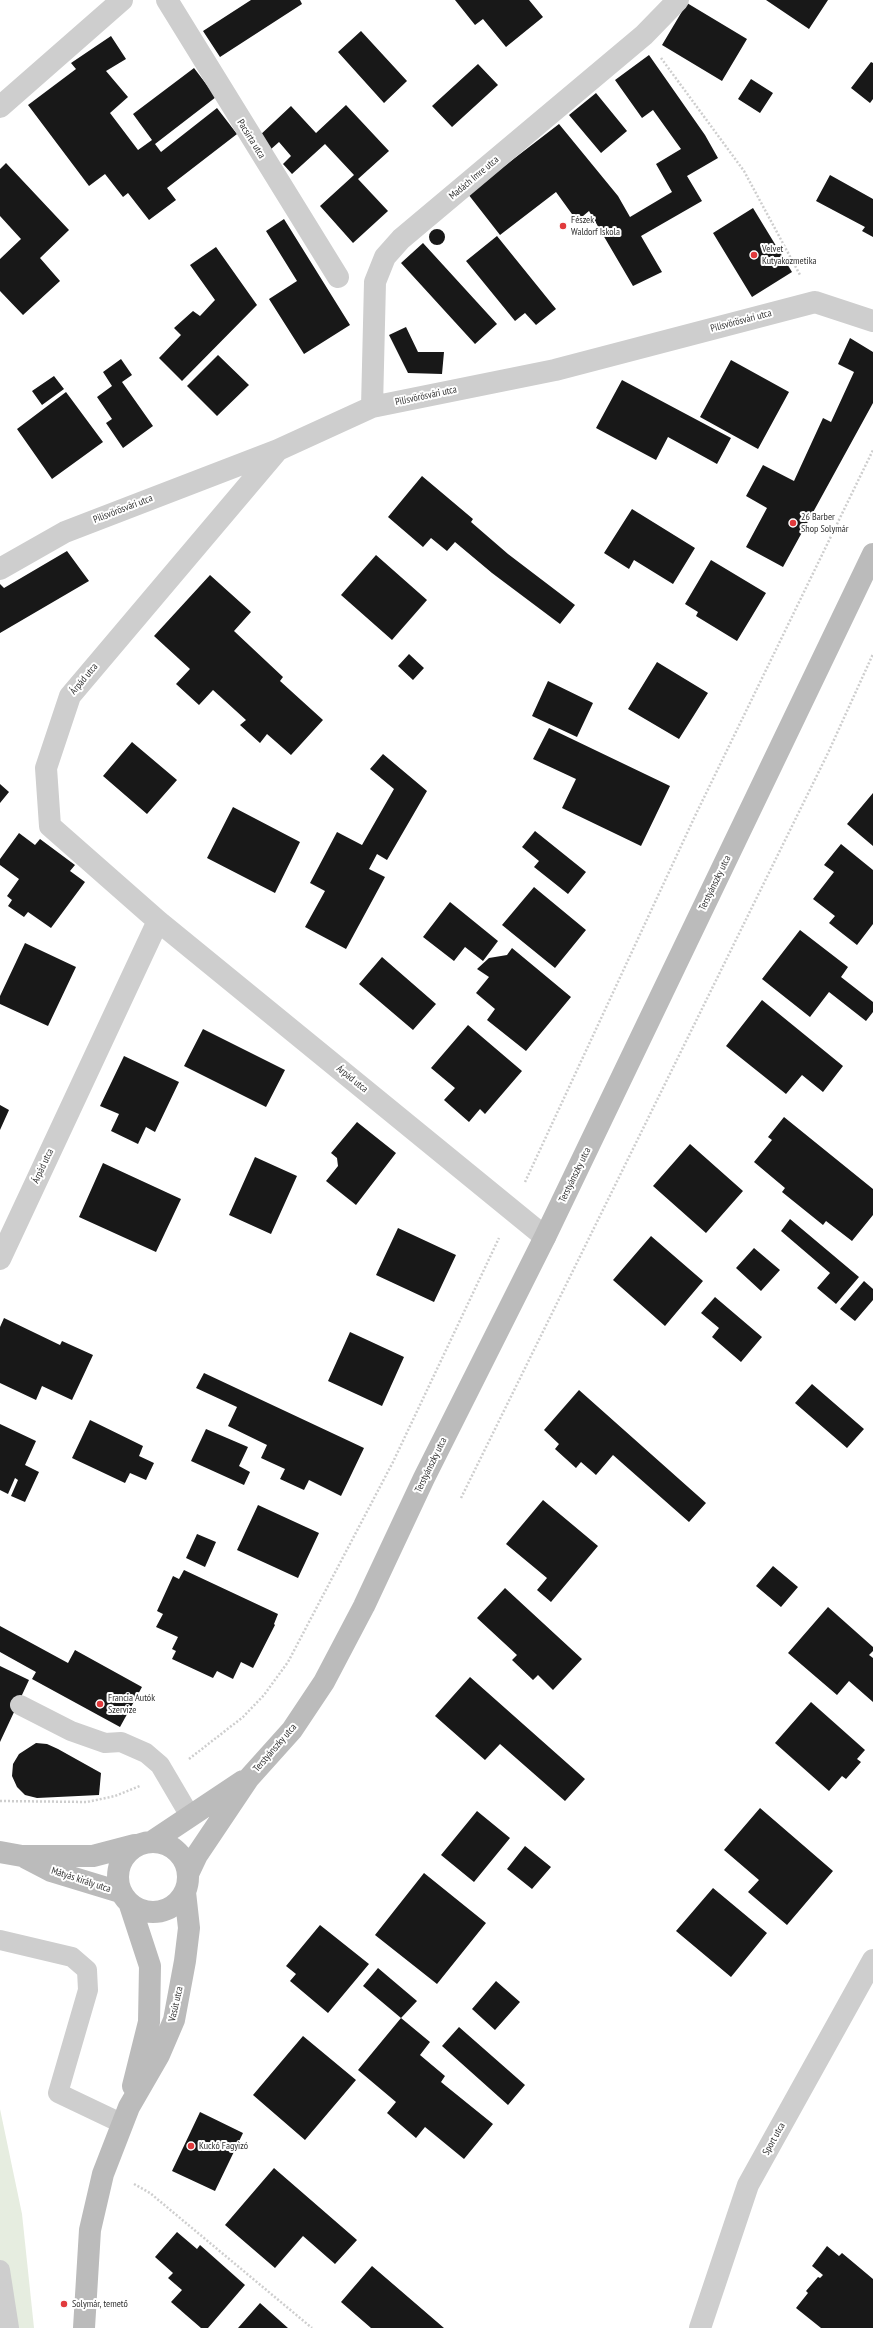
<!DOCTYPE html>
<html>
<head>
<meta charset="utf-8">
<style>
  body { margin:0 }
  canvas { display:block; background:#fff }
</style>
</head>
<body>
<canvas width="873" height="2328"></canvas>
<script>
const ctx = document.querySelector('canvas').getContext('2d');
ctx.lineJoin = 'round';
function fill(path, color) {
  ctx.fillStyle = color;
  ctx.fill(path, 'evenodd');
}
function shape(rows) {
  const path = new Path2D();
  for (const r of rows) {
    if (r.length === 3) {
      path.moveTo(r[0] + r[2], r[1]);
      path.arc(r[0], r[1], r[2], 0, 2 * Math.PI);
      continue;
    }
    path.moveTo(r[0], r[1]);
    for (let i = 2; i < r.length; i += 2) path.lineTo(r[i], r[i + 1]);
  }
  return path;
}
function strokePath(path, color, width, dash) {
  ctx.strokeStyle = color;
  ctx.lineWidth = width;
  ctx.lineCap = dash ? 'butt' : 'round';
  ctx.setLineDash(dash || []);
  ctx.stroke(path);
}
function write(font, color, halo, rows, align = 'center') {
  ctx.font = font + ' "PT Sans Narrow",sans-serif';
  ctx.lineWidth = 4;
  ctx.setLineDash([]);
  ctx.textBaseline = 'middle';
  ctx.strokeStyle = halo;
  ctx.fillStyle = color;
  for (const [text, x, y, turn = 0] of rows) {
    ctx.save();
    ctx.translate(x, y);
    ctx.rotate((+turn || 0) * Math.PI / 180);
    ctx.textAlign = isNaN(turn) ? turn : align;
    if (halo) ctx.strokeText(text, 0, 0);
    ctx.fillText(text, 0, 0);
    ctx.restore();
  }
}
fill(shape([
  [0,2109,22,2214,34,2328,0,2328]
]), '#e6ede0');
fill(shape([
  [251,0,300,0,302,4,220,57,203,31],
  [455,0,529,0,543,17,506,47,483,19,475,25],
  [766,0,828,0,809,29],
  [687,3,747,39,722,81,662,45],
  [361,31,407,81,384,103,338,52],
  [111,36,126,59,106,71,128,97,110,113,138,150,152,140,133,114,194,68,216,97,155,144,161,152,217,108,237,134,167,188,176,200,149,220,128,193,123,197,105,174,89,186,28,105,76,69,71,63],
  [649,55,705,135,718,158,687,176,702,201,641,236,662,272,633,286,589,211,577,221,556,192,500,235,468,194,559,124,618,196,630,217,672,192,656,164,681,149,653,110,642,118,615,80],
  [871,62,873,63,873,99,870,103,851,88],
  [478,64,498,85,452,127,432,106],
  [751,79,773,93,760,113,738,99],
  [596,93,627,131,601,153,569,115],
  [346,105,389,151,358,179,388,211,353,243,320,206,354,175,325,144,292,174,283,164,291,156,279,142,270,150,258,137,291,106,316,133],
  [6,163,69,230,40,258,60,281,23,315,0,291,0,259,21,239,0,216,0,169],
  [830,175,873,199,873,237,862,231,865,227,816,201],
  [753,208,792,272,752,297,713,233],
  [284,219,350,325,304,354,269,299,297,281,266,231],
  [437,237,8],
  [497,236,556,309,536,325,525,313,515,321,466,261],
  [423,243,497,324,475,344,401,263],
  [216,247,257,305,182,381,159,358,181,335,174,328,193,311,200,316,215,300,190,265],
  [406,327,418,352,444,352,442,374,408,373,389,335],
  [850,338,873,352,873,403,783,567,746,547,767,508,746,496,763,465,794,481,823,418,831,422,854,372,838,364],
  [218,355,249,385,217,416,187,386],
  [121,359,132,375,122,382,153,426,123,448,106,423,112,419,97,397,112,386,103,372],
  [731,360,789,392,758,449,700,417],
  [54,376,64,389,42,405,32,391],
  [622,380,731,438,717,464,668,437,656,460,596,428],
  [66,392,103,442,52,479,17,429],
  [422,476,473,519,471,522,508,554,575,605,560,624,492,573,455,542,447,551,431,538,423,547,388,517],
  [632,509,695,548,673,584,634,560,629,569,604,553],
  [67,551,89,581,0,633,0,584,4,588],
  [376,555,427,600,392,640,341,595],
  [711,560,766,593,737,641,696,616,698,612,685,604],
  [210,575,251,612,234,631,283,677,280,681,323,720,291,755,267,734,260,743,240,725,246,720,213,690,199,705,176,684,190,669,154,636],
  [409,654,424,668,413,680,398,666],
  [657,662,708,693,679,739,628,709],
  [548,681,593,703,577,737,532,716],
  [549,728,670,786,641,846,562,808,576,779,533,759],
  [132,742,177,780,147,814,103,776],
  [383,754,427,791,387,860,377,854,369,869,385,877,346,949,305,927,325,891,310,883,337,832,362,845,394,789,370,769],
  [0,784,9,792,0,803],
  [873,793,873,846,847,824],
  [233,807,300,842,275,893,207,858],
  [535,831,586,872,568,894,534,867,539,861,522,847],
  [19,833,35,845,40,839,75,865,70,871,85,882,51,928,28,912,24,917,8,906,12,900,7,896,19,879,0,865,0,859],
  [841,844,873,870,873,924,857,945,829,923,835,916,813,899,834,872,824,865],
  [534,887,586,930,555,968,502,925],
  [450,902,498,941,483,961,465,947,454,961,423,937],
  [800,930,848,967,841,977,873,1002,873,1012,866,1021,829,992,810,1017,762,979],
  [25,943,76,967,48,1026,0,1004,0,996],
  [512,948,571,997,526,1051,487,1020,495,1009,476,993,489,977,477,969,489,958,507,955],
  [382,957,436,1004,413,1030,359,984],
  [762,1000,843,1066,823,1092,802,1075,786,1094,726,1046],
  [468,1025,522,1071,485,1114,480,1109,469,1122,444,1100,455,1088,431,1068],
  [203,1029,285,1070,266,1107,184,1066],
  [124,1056,179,1082,155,1132,146,1127,138,1144,111,1131,119,1114,100,1106],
  [0,1105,9,1110,0,1130],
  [784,1117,873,1189,873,1215,852,1241,826,1221,823,1225,782,1192,785,1188,754,1162,772,1140,768,1137],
  [357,1122,396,1153,356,1205,326,1181,338,1166,337,1158,331,1153],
  [690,1144,743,1191,706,1233,653,1186],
  [255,1157,297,1176,271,1234,229,1215],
  [103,1163,181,1199,156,1252,79,1217],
  [790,1219,859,1277,836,1304,817,1288,830,1273,781,1231],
  [398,1228,456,1255,434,1302,376,1275],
  [651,1236,703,1281,665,1326,613,1280],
  [754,1248,780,1270,761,1291,736,1268],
  [864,1281,873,1289,873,1300,855,1321,840,1309],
  [715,1297,762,1337,741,1362,712,1337,719,1328,701,1313],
  [4,1318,60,1345,62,1341,93,1355,72,1400,42,1386,36,1400,0,1383,0,1327],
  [350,1332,404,1357,382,1406,328,1381],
  [204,1373,364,1448,341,1496,309,1480,304,1490,280,1479,285,1469,261,1458,267,1445,228,1426,237,1407,196,1388],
  [812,1384,864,1429,847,1448,795,1403],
  [579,1390,706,1503,689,1522,613,1455,596,1475,581,1462,576,1468,555,1449,559,1444,544,1430],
  [90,1420,143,1446,139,1456,154,1463,146,1480,130,1473,125,1483,72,1458],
  [0,1424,36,1441,25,1465,39,1472,25,1502,11,1496,18,1480,15,1478,8,1494,0,1490],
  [206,1429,248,1447,239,1466,250,1472,244,1485,191,1461],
  [543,1500,598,1546,551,1602,537,1590,547,1578,506,1544],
  [258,1505,319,1533,298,1578,237,1550],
  [197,1534,216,1542,205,1567,186,1558],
  [773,1566,798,1587,781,1607,756,1586],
  [184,1570,278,1614,274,1624,275,1625,253,1668,241,1662,233,1679,217,1671,213,1678,172,1659,176,1651,172,1649,178,1637,156,1627,163,1614,157,1611,173,1576,179,1579],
  [505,1588,582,1659,553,1690,538,1675,533,1680,512,1660,517,1655,477,1618],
  [828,1607,873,1647,873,1651,869,1655,873,1658,873,1702,849,1681,837,1695,788,1653],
  [0,1626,68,1663,75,1650,142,1687,120,1727,32,1679,36,1672,0,1652],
  [0,1666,29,1680,0,1742],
  [470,1677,585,1779,565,1801,500,1744,485,1760,435,1716],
  [811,1702,865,1750,857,1759,861,1762,846,1779,842,1776,829,1791,775,1743],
  [36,1743,47,1744,58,1749,101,1773,99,1795,37,1798,25,1795,17,1787,12,1776,13,1764,19,1754],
  [760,1808,833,1871,787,1925,748,1892,759,1880,724,1850],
  [477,1811,510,1838,474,1882,441,1855],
  [525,1846,551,1867,532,1889,507,1869],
  [424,1873,486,1923,437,1984,375,1935],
  [713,1888,767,1933,731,1977,676,1931],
  [320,1925,369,1964,328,2013,290,1981,296,1974,286,1966],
  [378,1968,417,2001,401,2018,363,1986],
  [496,1981,520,2002,495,2030,472,2009],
  [401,2018,430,2042,420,2055,445,2076,441,2082,493,2124,464,2159,425,2127,416,2138,387,2113,396,2102,358,2070],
  [459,2027,525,2085,508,2105,442,2046],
  [303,2036,356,2080,305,2140,253,2095],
  [200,2112,243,2133,215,2191,172,2171],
  [274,2168,357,2240,335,2264,303,2236,275,2268,225,2225],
  [177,2232,197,2249,200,2245,245,2285,208,2328,201,2328,171,2302,182,2290,168,2278,173,2273,155,2257],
  [827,2246,839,2256,842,2253,873,2279,873,2328,821,2328,796,2308,808,2293,806,2291,818,2277,820,2278,823,2275,812,2266],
  [372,2266,444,2328,371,2328,341,2302],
  [260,2303,288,2328,238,2328]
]), '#181818');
strokePath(shape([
  [661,58,744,171,800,275],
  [525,1182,695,816,873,450],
  [461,1498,828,753,873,654],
  [189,1759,243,1717,264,1695,288,1662,393,1462,499,1238],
  [0,1801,87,1802,115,1796,140,1786],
  [134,2184,150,2193,312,2328]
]), '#cecece', 2.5, [2, 2]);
strokePath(shape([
  [20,1705,71,1731,105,1743,121,1742,146,1753,160,1765,190,1816],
  [0,1940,72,1957,87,1970,88,1990,58,2093,121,2123],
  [0,2270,9,2328]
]), '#cecece', 20);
strokePath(shape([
  [167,0,338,277],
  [0,107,122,0],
  [372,407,375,282,385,257,401,239,644,35,678,0],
  [278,450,70,696,46,768,50,826,158,921,545,1237],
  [0,569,65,532,278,450,372,407,555,370,815,302,873,321],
  [0,1259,158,921],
  [700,2328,748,2185,873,1960]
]), '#cecece', 22);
strokePath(shape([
  [153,1841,243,1781],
  [153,1877,35],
  [0,1852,22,1856,93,1856,135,1845],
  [26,1858,51,1871,120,1892],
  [188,1874,197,1855,248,1779,292,1730,324,1682,364,1606,424,1478,545,1237,873,554],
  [130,1905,150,1966,149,2022,133,2086],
  [84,2328,90,2230,103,2174,129,2107,159,2055,174,2020,185,1961,189,1928,185,1892]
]), '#bbb', 22);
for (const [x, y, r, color] of [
  [563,226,4,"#e13a3c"],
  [754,255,4,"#e13a3c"],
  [793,523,4,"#e13a3c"],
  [100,1704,4,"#e13a3c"],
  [191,2146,4,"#e13a3c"],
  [64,2304,4,"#e13a3c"]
]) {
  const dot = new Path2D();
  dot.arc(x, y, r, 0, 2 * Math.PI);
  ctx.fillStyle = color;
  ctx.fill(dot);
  strokePath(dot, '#fff', 1.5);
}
write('10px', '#313131', '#fff', [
  ["Pacsirta utca",251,139,58],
  ["Madách Imre utca",474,178,-40],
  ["Pilisvörösvári utca",741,321,-15],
  ["Pilisvörösvári utca",426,396,-12],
  ["Pilisvörösvári utca",123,509,-21],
  ["Árpád utca",84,679,-50],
  ["Terstyánszky utca",715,883,-64],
  ["Árpád utca",352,1079,39],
  ["Árpád utca",43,1166,-65],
  ["Terstyánszky utca",575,1175,-64],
  ["Terstyánszky utca",431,1465,-64],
  ["Terstyánszky utca",275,1748,-49],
  ["Mátyás király utca",81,1880,18],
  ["Vasút utca",176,2004,-77],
  ["Sport utca",774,2139,-61]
]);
write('10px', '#313131', '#fff', [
  ["Fészek",571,220],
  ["Waldorf Iskola",571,232],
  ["Velvet",762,249],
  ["Kutyakozmetika",762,261],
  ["26 Barber",801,517],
  ["Shop Solymár",801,529],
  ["Francia Autók",108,1698],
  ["Szervize",108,1710],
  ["Kuckó Fagyizó",199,2146],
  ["Solymár, temető",72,2304]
], 'left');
</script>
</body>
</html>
